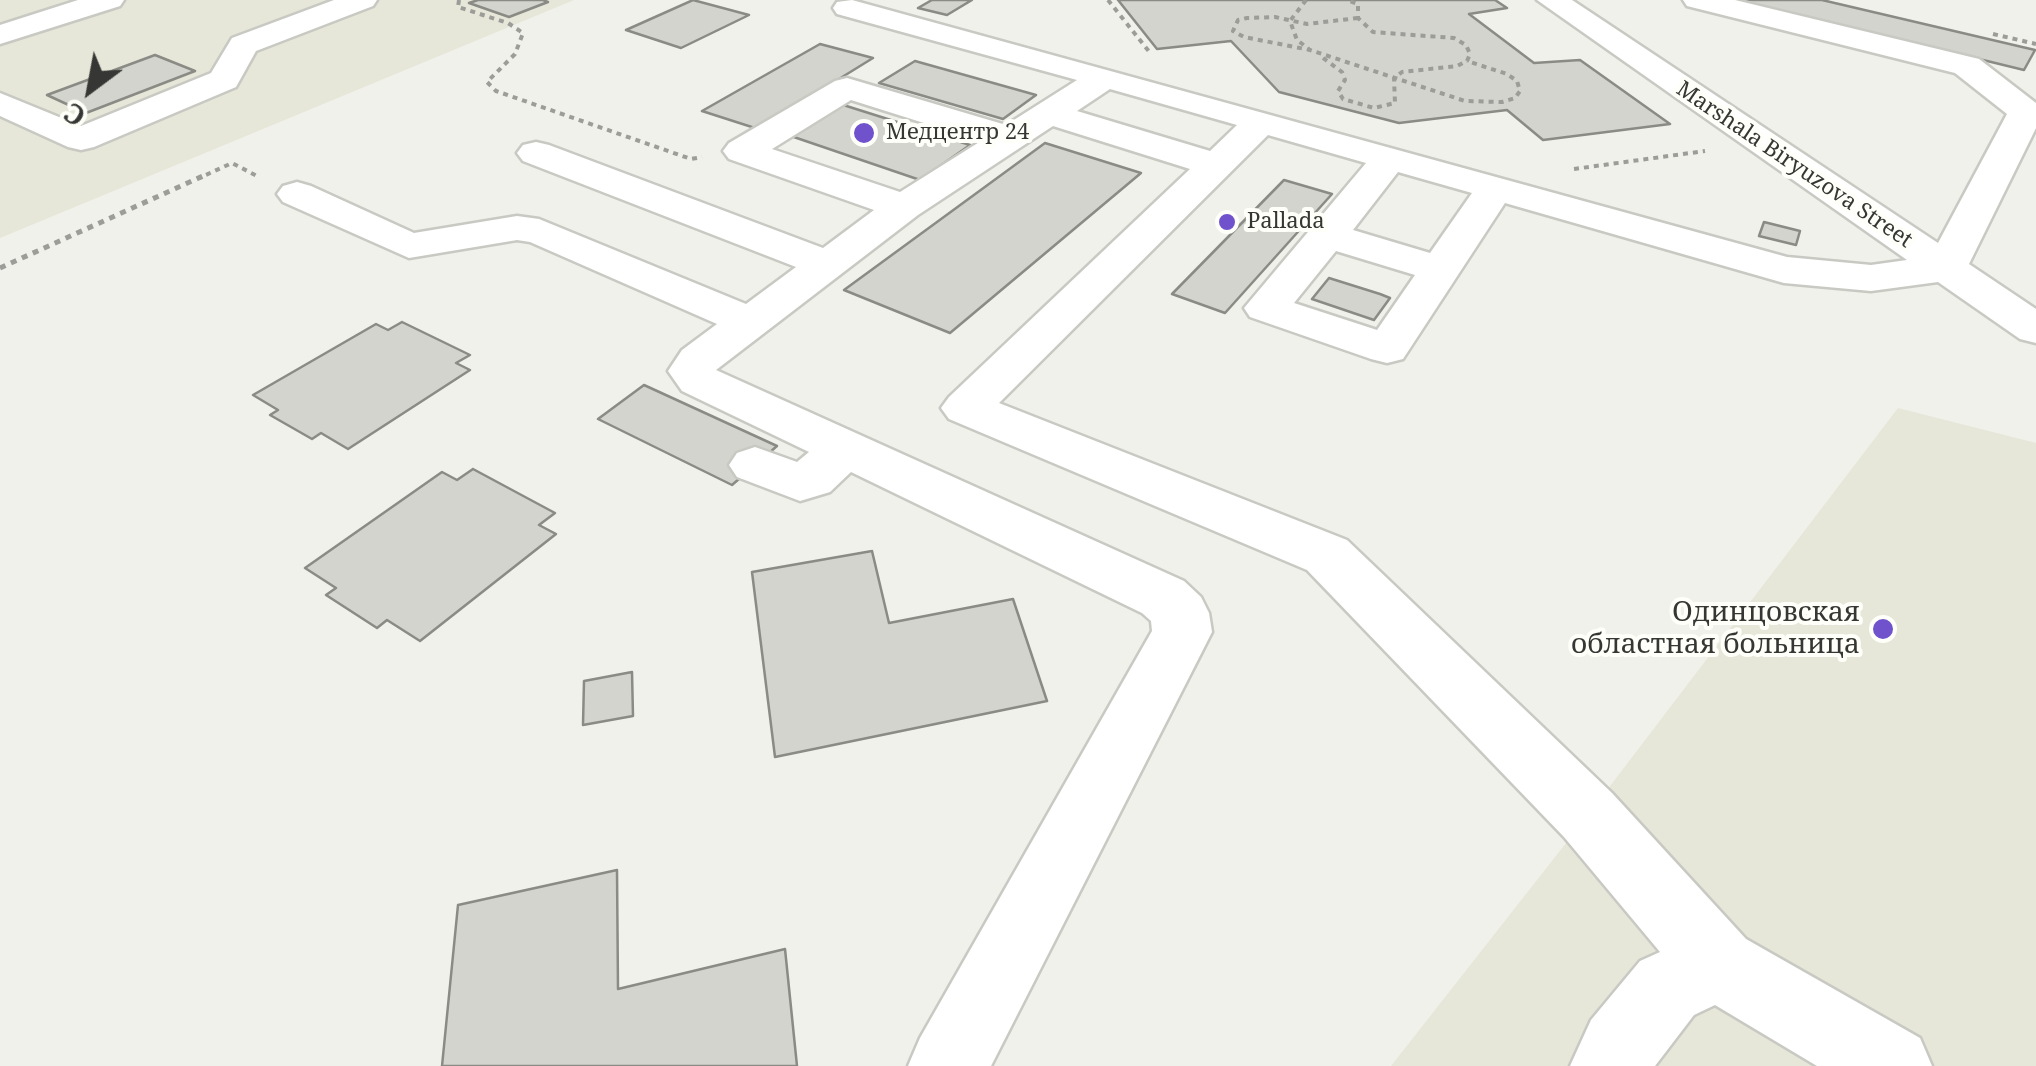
<!DOCTYPE html>
<html>
<head>
<meta charset="utf-8">
<style>
  body { margin:0 }
  #map { position:relative; width:2036px; height:1066px; overflow:hidden; background:#f1f1eb; font-family:"Noto Serif",serif }
  canvas { display:block }
  .north { position:absolute; left:40px; top:40px; width:100px; height:100px; -webkit-text-stroke:8px #fefff9; paint-order:stroke; rotate:212deg; font-size:28px; font-weight:700; line-height:40px; text-align:center; color:#363634 }
  .north::after { content:''; display:block; margin:auto; width:35px; height:45px; background:#363634; clip-path:polygon(50% 0,100% 100%,50% 72%,0 100%) }
</style>
</head>
<body>
<div id="map">
<canvas width="2036" height="1066"></canvas>
<div class="north">С</div>
</div>
<script>
const ctx = document.querySelector('canvas').getContext('2d');
ctx.lineJoin = 'round';
function fill(path, color) {
  ctx.fillStyle = color;
  ctx.fill(path, 'evenodd');
}
function shape(rows) {
  const path = new Path2D();
  for (const r of rows) {
    path.moveTo(r[0], r[1]);
    for (let i = 2; i < r.length; i += 2) path.lineTo(r[i], r[i + 1]);
  }
  return path;
}
function strokePath(path, color, width, dash) {
  ctx.strokeStyle = color;
  ctx.lineWidth = width;
  ctx.lineCap = dash ? 'butt' : 'round';
  ctx.setLineDash(dash || []);
  ctx.stroke(path);
}
function write(font, color, halo, rows, align = 'center') {
  ctx.font = font + ' "Noto Serif",serif';
  ctx.lineWidth = 8;
  ctx.setLineDash([]);
  ctx.textBaseline = 'middle';
  ctx.strokeStyle = halo;
  ctx.fillStyle = color;
  for (const [text, x, y, turn = 0] of rows) {
    ctx.save();
    ctx.translate(x, y);
    ctx.rotate((+turn || 0) * Math.PI / 180);
    ctx.textAlign = isNaN(turn) ? turn : align;
    if (halo) ctx.strokeText(text, 0, 0);
    ctx.fillText(text, 0, 0);
    ctx.restore();
  }
}
fill(shape([
  [0,0,574,0,0,238],
  [1898,408,2036,443,2036,1066,1391,1066,1588,815]
]), '#e6e6d9');
const building = shape([
  [478,0,543,0,548,2,509,17,469,3,478,0],
  [693,0,749,15,681,48,626,30,693,0],
  [932,0,972,0,947,15,918,8,932,0],
  [1118,0,1495,0,1507,8,1469,14,1534,63,1580,60,1670,124,1543,140,1507,110,1399,123,1279,92,1231,41,1157,49,1118,0],
  [1737,0,1822,0,2035,50,2024,70,1737,0],
  [820,44,873,58,758,129,702,111,820,44],
  [155,55,195,71,86,113,47,95,155,55],
  [915,61,1036,95,1003,119,879,83,915,61],
  [837,103,970,145,920,180,785,134,837,103],
  [1045,143,1141,173,950,333,844,290,1045,143],
  [1284,180,1332,194,1225,313,1172,294,1284,180],
  [1764,222,1800,231,1796,245,1759,236,1764,222],
  [1329,278,1380,294,1390,298,1374,320,1312,299,1329,278],
  [402,322,470,355,456,363,470,370,348,449,321,433,312,439,270,415,278,410,253,395,376,324,388,330,402,322],
  [644,385,777,446,732,485,598,419,644,385],
  [473,469,555,513,539,525,556,534,420,641,387,620,377,628,326,595,336,588,305,568,442,472,457,480,473,469],
  [872,551,889,623,1013,599,1047,701,775,757,752,572,872,551],
  [632,672,633,716,583,725,584,681,632,672],
  [617,870,618,989,785,949,797,1066,442,1066,458,905,617,870]
]);
fill(building, '#d4d4ce');
strokePath(building, '#8b8b86', 2.5);
const minor = shape([
  [78,0,124,0,120,6,0,44,0,25,78,0],
  [334,0,377,0,373,6,256,51,236,87,94,147,81,150,68,147,0,116,0,93,81,126,211,73,232,38,334,0],
  [852,0,1787,257,1871,265,1907,260,1537,0,1572,0,1938,243,2007,114,1955,73,1687,6,1683,0,1735,0,1979,59,2036,103,2036,128,1969,264,2036,309,2036,343,2020,339,1938,282,1871,291,1784,283,1505,203,1403,359,1387,363,1371,359,1250,317,1244,308,1366,163,1268,135,999,403,1347,540,1612,793,1746,939,1920,1038,1932,1066,1817,1066,1715,1005,1694,1015,1655,1066,1570,1066,1591,1020,1640,961,1660,952,1564,837,1307,570,949,419,941,408,949,397,1190,169,1053,126,918,215,716,370,1184,581,1201,597,1209,613,1212,632,991,1066,908,1066,920,1038,1152,631,1151,621,1142,613,851,472,830,492,800,501,737,477,729,465,737,453,755,447,797,462,809,452,682,391,668,371,682,350,717,324,530,242,517,240,409,258,283,202,277,194,283,186,297,182,311,186,414,233,517,216,539,219,746,304,796,267,523,161,517,153,523,145,536,142,549,145,823,248,874,210,729,159,723,151,729,143,835,81,847,78,1006,125,1077,80,837,14,833,8,837,2,852,0],
  [1110,89,1237,125,1210,151,1077,111,1110,89],
  [851,100,981,141,900,192,772,149,851,100],
  [1398,172,1472,193,1430,253,1353,230,1398,172],
  [1336,251,1415,275,1377,330,1294,303,1336,251]
]);
strokePath(minor, '#c9c9c3', 5);
strokePath(shape([
  [459,0,458,7,508,23,523,33,515,54,487,82,496,91,691,159,702,157],
  [1108,0,1151,54],
  [1306,0,1290,21,1297,40,1309,49],
  [1358,18,1307,24,1275,17,1247,18,1238,20,1233,31,1244,37,1310,50,1465,101,1502,102,1515,98,1520,91,1517,81,1507,74,1467,61],
  [1993,34,2036,44],
  [1323,58,1342,72,1345,80,1338,91,1343,99,1374,108,1395,103,1394,78,1402,72,1457,66,1467,61,1470,54,1466,45,1454,38,1373,32,1358,18,1358,4,1347,0],
  [1574,169,1705,151],
  [197,179,232,163,259,177]
]), '#9c9c98', 4, [5, 5]);
strokePath(shape([
  [0,268,203,176]
]), '#9c9c98', 5, [6, 6]);
fill(minor, '#fff');
for (const [x, y, r, color] of [
  [864,133,12,"#6f52cc"],
  [1227,222,10,"#6f52cc"],
  [1883,629,12,"#6f52cc"]
]) {
  const dot = new Path2D();
  dot.arc(x, y, r, 0, 2 * Math.PI);
  ctx.fillStyle = color;
  ctx.fill(dot);
  strokePath(dot, '#fefff9', 4);
}
write('22px', '#363634', '#fefff9', [
  ["Медцентр 24",886,133],
  ["Pallada",1247,222]
], 'left');
write('22px', '#363634', '#fefff9', [
  ["Marshala Biryuzova Street",1794,165,34]
]);
write('28px', '#363634', '#fefff9', [
  ["Одинцовская",1860,613],
  ["областная больница",1860,645]
], 'right');
</script>
</body>
</html>
